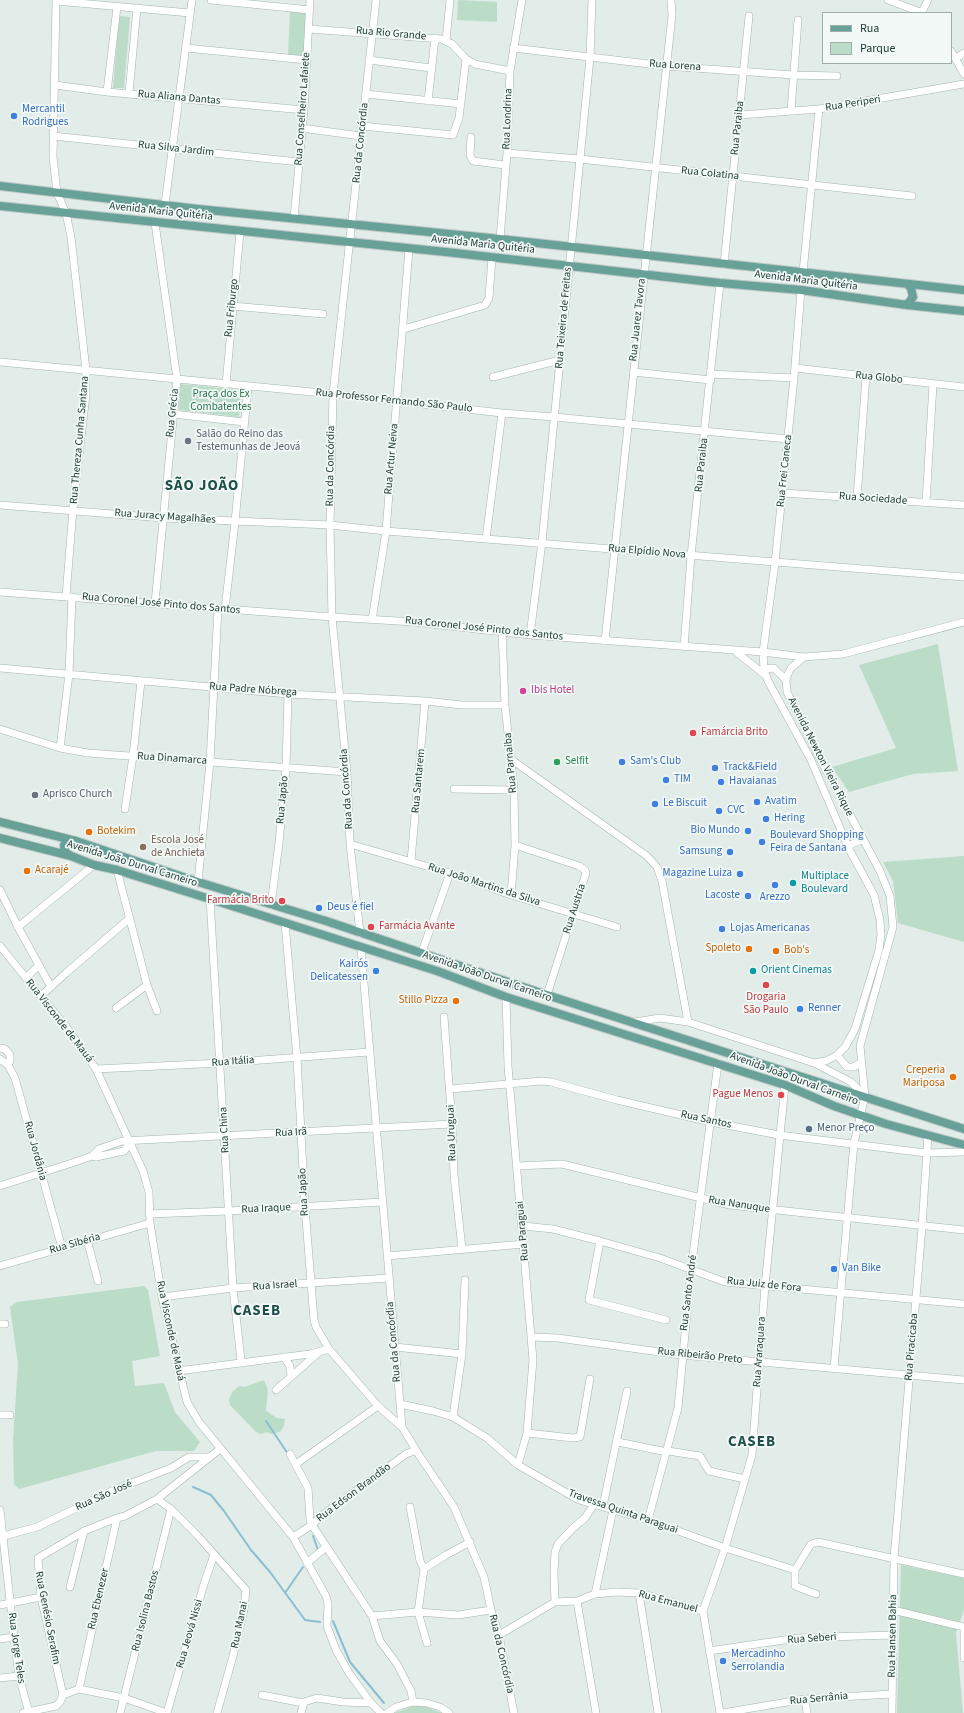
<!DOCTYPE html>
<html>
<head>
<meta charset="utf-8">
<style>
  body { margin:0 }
  #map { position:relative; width:964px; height:1713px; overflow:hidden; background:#e2ece9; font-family:"Source Sans 3",sans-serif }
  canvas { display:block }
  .legend { position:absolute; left:822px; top:12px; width:130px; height:52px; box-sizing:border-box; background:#f2f9f6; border:1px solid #9faeaa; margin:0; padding:5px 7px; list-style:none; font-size:12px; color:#223d38 }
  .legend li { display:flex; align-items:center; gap:8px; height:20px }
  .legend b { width:20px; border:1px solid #9faeaa }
</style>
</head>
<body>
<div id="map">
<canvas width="964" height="1713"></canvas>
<ul class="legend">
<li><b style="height:5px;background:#67a198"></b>Rua</li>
<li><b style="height:11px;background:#bbddc8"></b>Parque</li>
</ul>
</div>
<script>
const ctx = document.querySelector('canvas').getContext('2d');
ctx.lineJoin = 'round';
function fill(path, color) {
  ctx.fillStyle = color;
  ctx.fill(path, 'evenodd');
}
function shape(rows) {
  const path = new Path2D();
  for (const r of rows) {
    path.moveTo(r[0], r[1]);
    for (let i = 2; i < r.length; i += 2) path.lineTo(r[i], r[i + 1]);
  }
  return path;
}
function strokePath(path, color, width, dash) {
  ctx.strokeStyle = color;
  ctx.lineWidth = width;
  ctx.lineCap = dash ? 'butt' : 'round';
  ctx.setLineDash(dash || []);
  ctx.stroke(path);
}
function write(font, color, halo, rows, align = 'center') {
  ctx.font = font + ' "Source Sans 3",sans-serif';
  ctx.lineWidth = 3.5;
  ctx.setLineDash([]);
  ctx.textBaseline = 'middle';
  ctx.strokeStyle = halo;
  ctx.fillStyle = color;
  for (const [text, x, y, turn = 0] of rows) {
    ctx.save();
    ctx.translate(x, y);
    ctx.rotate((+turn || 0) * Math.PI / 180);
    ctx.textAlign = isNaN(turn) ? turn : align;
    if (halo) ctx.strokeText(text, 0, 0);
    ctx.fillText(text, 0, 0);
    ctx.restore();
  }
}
fill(shape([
  [458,0,497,2,497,22,457,20],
  [290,11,307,13,304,56,288,55],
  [119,16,130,17,124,88,113,88],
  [180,384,241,390,239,417,179,410],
  [938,644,958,771,913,774,849,792,832,767,896,748,859,665],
  [964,856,964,942,898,923,893,881,883,862],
  [144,1286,148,1290,160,1356,132,1361,135,1386,164,1383,175,1412,200,1442,194,1451,156,1451,19,1489,14,1484,13,1440,18,1364,10,1307,17,1302],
  [264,1380,268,1390,266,1411,277,1418,285,1419,284,1426,280,1432,271,1434,267,1432,261,1434,256,1432,230,1405,229,1400,232,1392,239,1386,245,1387],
  [901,1565,964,1578,964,1610,956,1633,963,1713,897,1713],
  [414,1706,426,1707,442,1713,394,1713]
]), '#bbddc8');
strokePath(shape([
  [266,1421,288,1454],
  [193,1487,211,1495,224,1511,251,1550,270,1572,305,1620,320,1622],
  [313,1536,318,1550,316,1552],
  [285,1593,303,1567],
  [333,1621,350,1662,384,1703]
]), '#8abed1', 2);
const minor = shape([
  [56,0,53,157,57,193,66,213,71,237,86,370,86,394,73,509,66,596],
  [211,0,310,10],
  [888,0,923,13],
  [56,1,190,13],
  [922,12,928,0],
  [309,29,441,39,452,44,466,59,475,64,510,71],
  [446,41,450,0],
  [186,48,307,60],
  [513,48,666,66,793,75,837,76],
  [951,51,964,74],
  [956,58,964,53],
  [369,60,431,68],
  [55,85,107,92,304,110],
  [107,92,117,7],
  [129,93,137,8],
  [366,94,461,104],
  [428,101,435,38],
  [791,111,798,20],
  [740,115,819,109,964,84],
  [362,126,453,135,459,118,466,59],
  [301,128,361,136],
  [53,136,299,162],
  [471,137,470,155,473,161,505,165],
  [507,153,580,159,912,196],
  [165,204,192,0],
  [294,218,304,110,310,0],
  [155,223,177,379,155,603],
  [500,239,507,153,510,71,522,0],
  [724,264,749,16],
  [803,272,819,109],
  [801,290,794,378,775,563,763,652,764,669,768,681,811,760,849,849,874,895,880,920,881,934,879,950,855,1029,845,1047,837,1055,826,1061,814,1063],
  [232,306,323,314],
  [404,329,485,305,489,298,492,257],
  [0,362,333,394,502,413,554,417,788,439],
  [795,368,964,387],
  [633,372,711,380],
  [710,374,794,378],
  [493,377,560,360],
  [226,384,240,232],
  [173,414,244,422],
  [783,493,964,505],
  [857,498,866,376],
  [926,503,933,384],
  [0,505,163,518,330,525,386,531,964,577],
  [486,539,502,413],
  [0,592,332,617,414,622,530,635,763,652,804,657,843,654,964,622],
  [225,609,235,522,248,387],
  [372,620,386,531,409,249],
  [502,631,505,705,514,790,515,845,511,895],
  [530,635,542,542,590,58,592,0],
  [605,641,672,15,671,0],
  [684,647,691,556,720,283],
  [735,651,765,675],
  [804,657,791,668,787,676,786,680,787,692,823,764,880,871,890,896,893,927,860,1046,865,1096,854,1143,834,1368],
  [0,668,288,694,425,701,462,705,505,705],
  [764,669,774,668,786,680],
  [0,729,60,748,88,753,347,772],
  [60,748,69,674,72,597],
  [512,760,647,856,657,867,662,881,688,1022],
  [454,789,514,790],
  [125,809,133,756,141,681],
  [350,844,450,873,511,895,617,927],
  [515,845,579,866,585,870,586,873,547,995],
  [848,846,863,839],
  [411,861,425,701],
  [117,870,147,985,157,1011],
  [198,882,210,762,218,608],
  [0,890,18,927,51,987],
  [210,899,233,1288,241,1361],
  [271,905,279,843,286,768,288,694],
  [285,923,297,1058,305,1207,314,1320,316,1327,329,1349,378,1406,402,1427],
  [18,927,94,865],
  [360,933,350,844,347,772,332,617,330,525,333,394,376,0],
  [0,946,67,1028,96,1069,143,1171,149,1192,150,1223,162,1297,187,1402,199,1422,293,1537,326,1596,328,1604,327,1626,336,1650,349,1673,371,1703],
  [361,948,402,1427,419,1455,454,1507,484,1577,491,1610,499,1635,514,1713],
  [422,952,450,873],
  [26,978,38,966],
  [41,996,66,973,130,918],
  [506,997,508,1066,533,1360,527,1433,518,1465],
  [116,1008,147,985],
  [444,1017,452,1124,454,1175,462,1249],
  [635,1022,660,1018,688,1022,814,1063,851,1082,865,1096],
  [0,1048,5,1049,10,1055,10,1061,8,1065],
  [837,1055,847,1067,853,1067,861,1063],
  [0,1059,8,1065,15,1078,62,1248],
  [96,1069,221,1063,369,1052],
  [450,1089,542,1081,551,1082,617,1100,711,1122,779,1135,926,1153,964,1152],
  [92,1156,96,1157,124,1151,131,1142],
  [517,1166,562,1164,730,1205,964,1230],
  [0,1186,72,1163,92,1156,99,1149,122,1141,452,1124],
  [149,1214,229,1211,382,1202],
  [523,1226,553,1229,600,1241,660,1258,725,1282,964,1304],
  [87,1240,98,1281],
  [600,1241,589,1300,666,1320],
  [387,1256,524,1244],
  [0,1266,150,1223],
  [162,1297,233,1288,389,1278],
  [0,1324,5,1324],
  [532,1337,558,1338,682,1355,964,1380],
  [395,1347,462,1354],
  [284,1357,290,1366,291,1377],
  [178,1371,310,1354,329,1349],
  [276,1390,318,1353],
  [400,1404,433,1411,453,1417,487,1438,518,1465,579,1500,648,1520,725,1548,795,1570,811,1544,818,1542,964,1574],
  [0,1415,10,1415],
  [453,1417,462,1354,465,1280],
  [527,1433,573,1438,580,1437,590,1379],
  [618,1442,667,1452],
  [668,1451,700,1456,709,1471,745,1479],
  [290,1454,308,1488,310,1520,312,1525,372,1616,380,1641,397,1664,411,1691,413,1702],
  [296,1464,378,1406],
  [157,1499,171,1509,197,1535,246,1590,244,1610,233,1656,217,1713],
  [603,1506,627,1391],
  [410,1507,420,1561,424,1569],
  [0,1510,14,1637,19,1676,29,1713],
  [648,1520,678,1408,691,1270,718,1063],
  [0,1537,37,1527,116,1489,171,1468,189,1457,208,1457],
  [293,1537,312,1525,324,1514,406,1454,416,1450],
  [307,1563,326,1547],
  [795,1570,795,1586,816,1594],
  [70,1587,84,1531],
  [639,1593,658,1713],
  [595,1594,613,1510],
  [577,1601,596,1713],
  [555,1602,554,1574,555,1552,558,1544,573,1528,585,1518,595,1503],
  [0,1605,41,1597],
  [893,1610,964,1627],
  [372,1616,418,1612,458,1615,491,1610],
  [964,1628,964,1658],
  [499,1635,555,1602,577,1601,595,1594,616,1592,639,1593,703,1611],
  [0,1639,14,1637],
  [427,1643,418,1612,424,1569,446,1555,470,1542],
  [709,1651,798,1638,892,1635],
  [0,1678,19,1676],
  [79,1689,117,1518,125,1516,157,1499,220,1449],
  [79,1689,124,1698,167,1713],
  [63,1695,41,1597,38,1558,84,1531,117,1518],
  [262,1695,303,1703],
  [805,1699,807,1713],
  [23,1713,56,1706,60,1702,63,1695,79,1689],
  [120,1713,171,1509],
  [167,1713,204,1584,214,1555],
  [301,1713,304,1702,317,1698,343,1702,371,1703,381,1713],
  [387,1713,396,1707,413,1702,427,1703,440,1707,449,1713],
  [720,1713,703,1611,725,1548,752,1455,765,1286,785,1085],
  [723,1713,805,1699,892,1694],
  [892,1713,894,1558,922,1227,928,1135]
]);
const major = shape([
  [0,186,198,209,500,239,964,290],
  [0,206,446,252,720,283,801,290,907,305,964,311],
  [907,305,913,297,911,288,907,284],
  [0,822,76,841,198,882,326,921,547,995,964,1129],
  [0,838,71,856,94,865,117,870,210,899,437,971,506,997,785,1085,834,1106,886,1124,964,1145],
  [71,856,65,852,64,845,67,842,75,841]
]);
strokePath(minor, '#a5b4b0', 8);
strokePath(major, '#c1c9c7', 10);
strokePath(minor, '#fff', 7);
strokePath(major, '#67a198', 8);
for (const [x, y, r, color] of [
  [14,116,4,"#3f7fe0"],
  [188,441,4,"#6b7280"],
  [523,691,4,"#d1479c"],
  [693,733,4,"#e0444e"],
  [557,762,4,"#2e9e5b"],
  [622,762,4,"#3f7fe0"],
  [715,768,4,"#3f7fe0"],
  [666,780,4,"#3f7fe0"],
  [721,782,4,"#3f7fe0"],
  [35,795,4,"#6b7280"],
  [757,802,4,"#3f7fe0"],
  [655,804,4,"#3f7fe0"],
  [719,811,4,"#3f7fe0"],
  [766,819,4,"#3f7fe0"],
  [748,831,4,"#3f7fe0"],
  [89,832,4,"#e8710a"],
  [762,842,4,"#3f7fe0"],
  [143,847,4,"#8d6e63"],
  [730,852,4,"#3f7fe0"],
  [27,871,4,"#e8710a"],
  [740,874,4,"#3f7fe0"],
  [793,883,4,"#0f9aa8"],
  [775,885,4,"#3f7fe0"],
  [748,896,4,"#3f7fe0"],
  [282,901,4,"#e0444e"],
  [319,908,4,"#3f7fe0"],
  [371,927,4,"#e0444e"],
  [722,929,4,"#3f7fe0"],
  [749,949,4,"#e8710a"],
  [776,951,4,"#e8710a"],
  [376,971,4,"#3f7fe0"],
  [753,971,4,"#0f9aa8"],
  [766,985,4,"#e0444e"],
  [456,1001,4,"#e8710a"],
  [800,1009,4,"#3f7fe0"],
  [953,1077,4,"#e8710a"],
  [781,1095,4,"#e0444e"],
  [809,1129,4,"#5c6f8a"],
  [834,1269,4,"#3f7fe0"],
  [723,1661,4,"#3f7fe0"]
]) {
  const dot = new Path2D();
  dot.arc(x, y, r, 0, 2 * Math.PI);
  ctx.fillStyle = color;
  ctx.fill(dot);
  strokePath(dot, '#f2f9f6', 1.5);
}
write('11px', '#223d38', '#f2f9f6', [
  ["Rua Rio Grande",391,34,5],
  ["Rua Lorena",675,66,4],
  ["Rua Aliana Dantas",179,98,5],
  ["Rua Periperi",853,104,-9],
  ["Rua Conselheiro Lafaiete",303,109,-86],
  ["Rua Londrina",508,119,-88],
  ["Rua Paraiba",738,128,-84],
  ["Rua da Concórdia",361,143,-84],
  ["Rua Silva Jardim",176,149,6],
  ["Rua Colatina",710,174,6],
  ["Avenida Maria Quitéria",161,212,6],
  ["Avenida Maria Quitéria",483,245,6],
  ["Avenida Maria Quitéria",806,281,7],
  ["Rua Friburgo",232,308,-84],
  ["Rua Teixeira de Freitas",564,318,-85],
  ["Rua Juarez Tavora",638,320,-84],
  ["Rua Globo",879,378,6],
  ["Rua Professor Fernando São Paulo",394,401,6],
  ["Rua Grécia",173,413,-84],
  ["Rua Thereza Cunha Santana",80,440,-85],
  ["Rua Artur Neiva",392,459,-85],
  ["Rua Paraiba",702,465,-84],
  ["Rua da Concórdia",331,466,-89],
  ["Rua Frei Caneca",785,471,-84],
  ["Rua Sociedade",873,499,4],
  ["Rua Juracy Magalhães",165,517,4],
  ["Rua Elpídio Nova",647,552,5],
  ["Rua Coronel José Pinto dos Santos",161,604,5],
  ["Rua Coronel José Pinto dos Santos",484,629,6],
  ["Rua Padre Nóbrega",253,690,4],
  ["Avenida Newton Vieira Rique",820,757,63],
  ["Rua Dinamarca",172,759,4],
  ["Rua Parnaiba",511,763,-95],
  ["Rua Santarem",419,781,-85],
  ["Rua da Concórdia",347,789,-94],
  ["Rua Japão",283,800,-85],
  ["Avenida João Durval Carneiro",132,864,17],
  ["Rua João Martins da Silva",484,885,18],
  ["Rua Austria",575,909,-72],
  ["Avenida João Durval Carneiro",487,977,19],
  ["Rua Visconde de Mauá",59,1021,52],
  ["Rua Itália",233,1062,-4],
  ["Avenida João Durval Carneiro",794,1079,20],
  ["Rua Santos",706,1120,12],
  ["Rua China",225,1130,-93],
  ["Rua Irã",291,1133,-3],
  ["Rua Uruguai",452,1133,-92],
  ["Rua Jordânia",35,1151,75],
  ["Rua Japão",304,1192,-93],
  ["Rua Nanuque",739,1205,9],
  ["Rua Iraque",266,1209,-3],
  ["Rua Paraguai",523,1231,-95],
  ["Rua Sibéria",75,1244,-16],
  ["Rua Juiz de Fora",764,1285,6],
  ["Rua Israel",275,1286,-4],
  ["Rua Santo André",689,1293,-83],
  ["Rua Visconde de Mauá",170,1331,78],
  ["Rua da Concórdia",394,1342,-95],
  ["Rua Piracicaba",912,1347,-85],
  ["Rua Araraquara",760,1352,-86],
  ["Rua Ribeirão Preto",700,1356,6],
  ["Rua Edson Brandão",354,1493,-37],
  ["Rua São José",104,1496,-24],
  ["Travessa Quinta Paraguai",623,1512,19],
  ["Rua Ebenezer",99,1599,-77],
  ["Rua Emanuel",668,1602,15],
  ["Rua Isolina Bastos",146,1611,-76],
  ["Rua Genésio Serafim",47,1618,79],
  ["Rua Manai",240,1625,-78],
  ["Rua Jeová Nissi",190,1634,-74],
  ["Rua Hansen Bahia",893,1636,-89],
  ["Rua Seberi",812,1639,-4],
  ["Rua Jorge Teles",16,1648,82],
  ["Rua da Concórdia",501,1654,77],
  ["Rua Serrânia",819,1699,-5]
]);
write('11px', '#366cbe', '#f2f9f6', [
  ["Mercantil",22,110],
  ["Rodrigues",22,123],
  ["Sam's Club",630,762],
  ["Track&Field",723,768],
  ["TIM",674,780],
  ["Havaianas",729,782],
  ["Avatim",765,802],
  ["Le Biscuit",663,804],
  ["CVC",727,811],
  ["Hering",774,819],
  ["Bio Mundo",740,831,"right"],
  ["Boulevard Shopping",770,836],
  ["Feira de Santana",770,849],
  ["Samsung",722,852,"right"],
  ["Magazine Luiza",732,874,"right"],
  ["Lacoste",740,896,"right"],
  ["Arezzo",775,898,"center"],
  ["Deus é fiel",327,908],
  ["Lojas Americanas",730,929],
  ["Kairós",368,965,"right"],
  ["Delicatessen",368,978,"right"],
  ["Renner",808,1009],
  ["Van Bike",842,1269],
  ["Mercadinho",731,1655],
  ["Serrolandia",731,1668]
], 'left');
write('11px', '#2c734f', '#f2f9f6', [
  ["Praça dos Ex",221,395],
  ["Combatentes",221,408]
]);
write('11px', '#5b616d', '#f2f9f6', [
  ["Salão do Reino das",196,435],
  ["Testemunhas de Jeová",196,448],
  ["Aprisco Church",43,795]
], 'left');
write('11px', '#b23c85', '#f2f9f6', [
  ["Ibis Hotel",531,691]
], 'left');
write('11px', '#be3a42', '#f2f9f6', [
  ["Famárcia Brito",701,733],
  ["Farmácia Brito",274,901,"right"],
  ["Farmácia Avante",379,927],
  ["Drogaria",766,998,"center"],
  ["São Paulo",766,1011,"center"],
  ["Pague Menos",773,1095,"right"]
], 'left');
write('11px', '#27864d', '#f2f9f6', [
  ["Selfit",565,762]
], 'left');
write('11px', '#c56008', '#f2f9f6', [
  ["Botekim",97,832],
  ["Acarajé",35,871],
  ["Spoleto",741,949,"right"],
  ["Bob's",784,951],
  ["Stillo Pizza",448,1001,"right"],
  ["Creperia",945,1071,"right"],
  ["Mariposa",945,1084,"right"]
], 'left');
write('11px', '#785e54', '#f2f9f6', [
  ["Escola José",151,841],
  ["de Anchieta",151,854]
], 'left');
write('11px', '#0d838f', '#f2f9f6', [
  ["Multiplace",801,877],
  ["Boulevard",801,890],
  ["Orient Cinemas",761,971]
], 'left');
write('11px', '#4e5e75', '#f2f9f6', [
  ["Menor Preço",817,1129]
], 'left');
ctx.letterSpacing = '1px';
write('bold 15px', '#1e4f48', '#f2f9f6', [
  ["SÃO JOÃO",202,487],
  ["CASEB",257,1312],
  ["CASEB",752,1443]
]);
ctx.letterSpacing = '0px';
</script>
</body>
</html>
